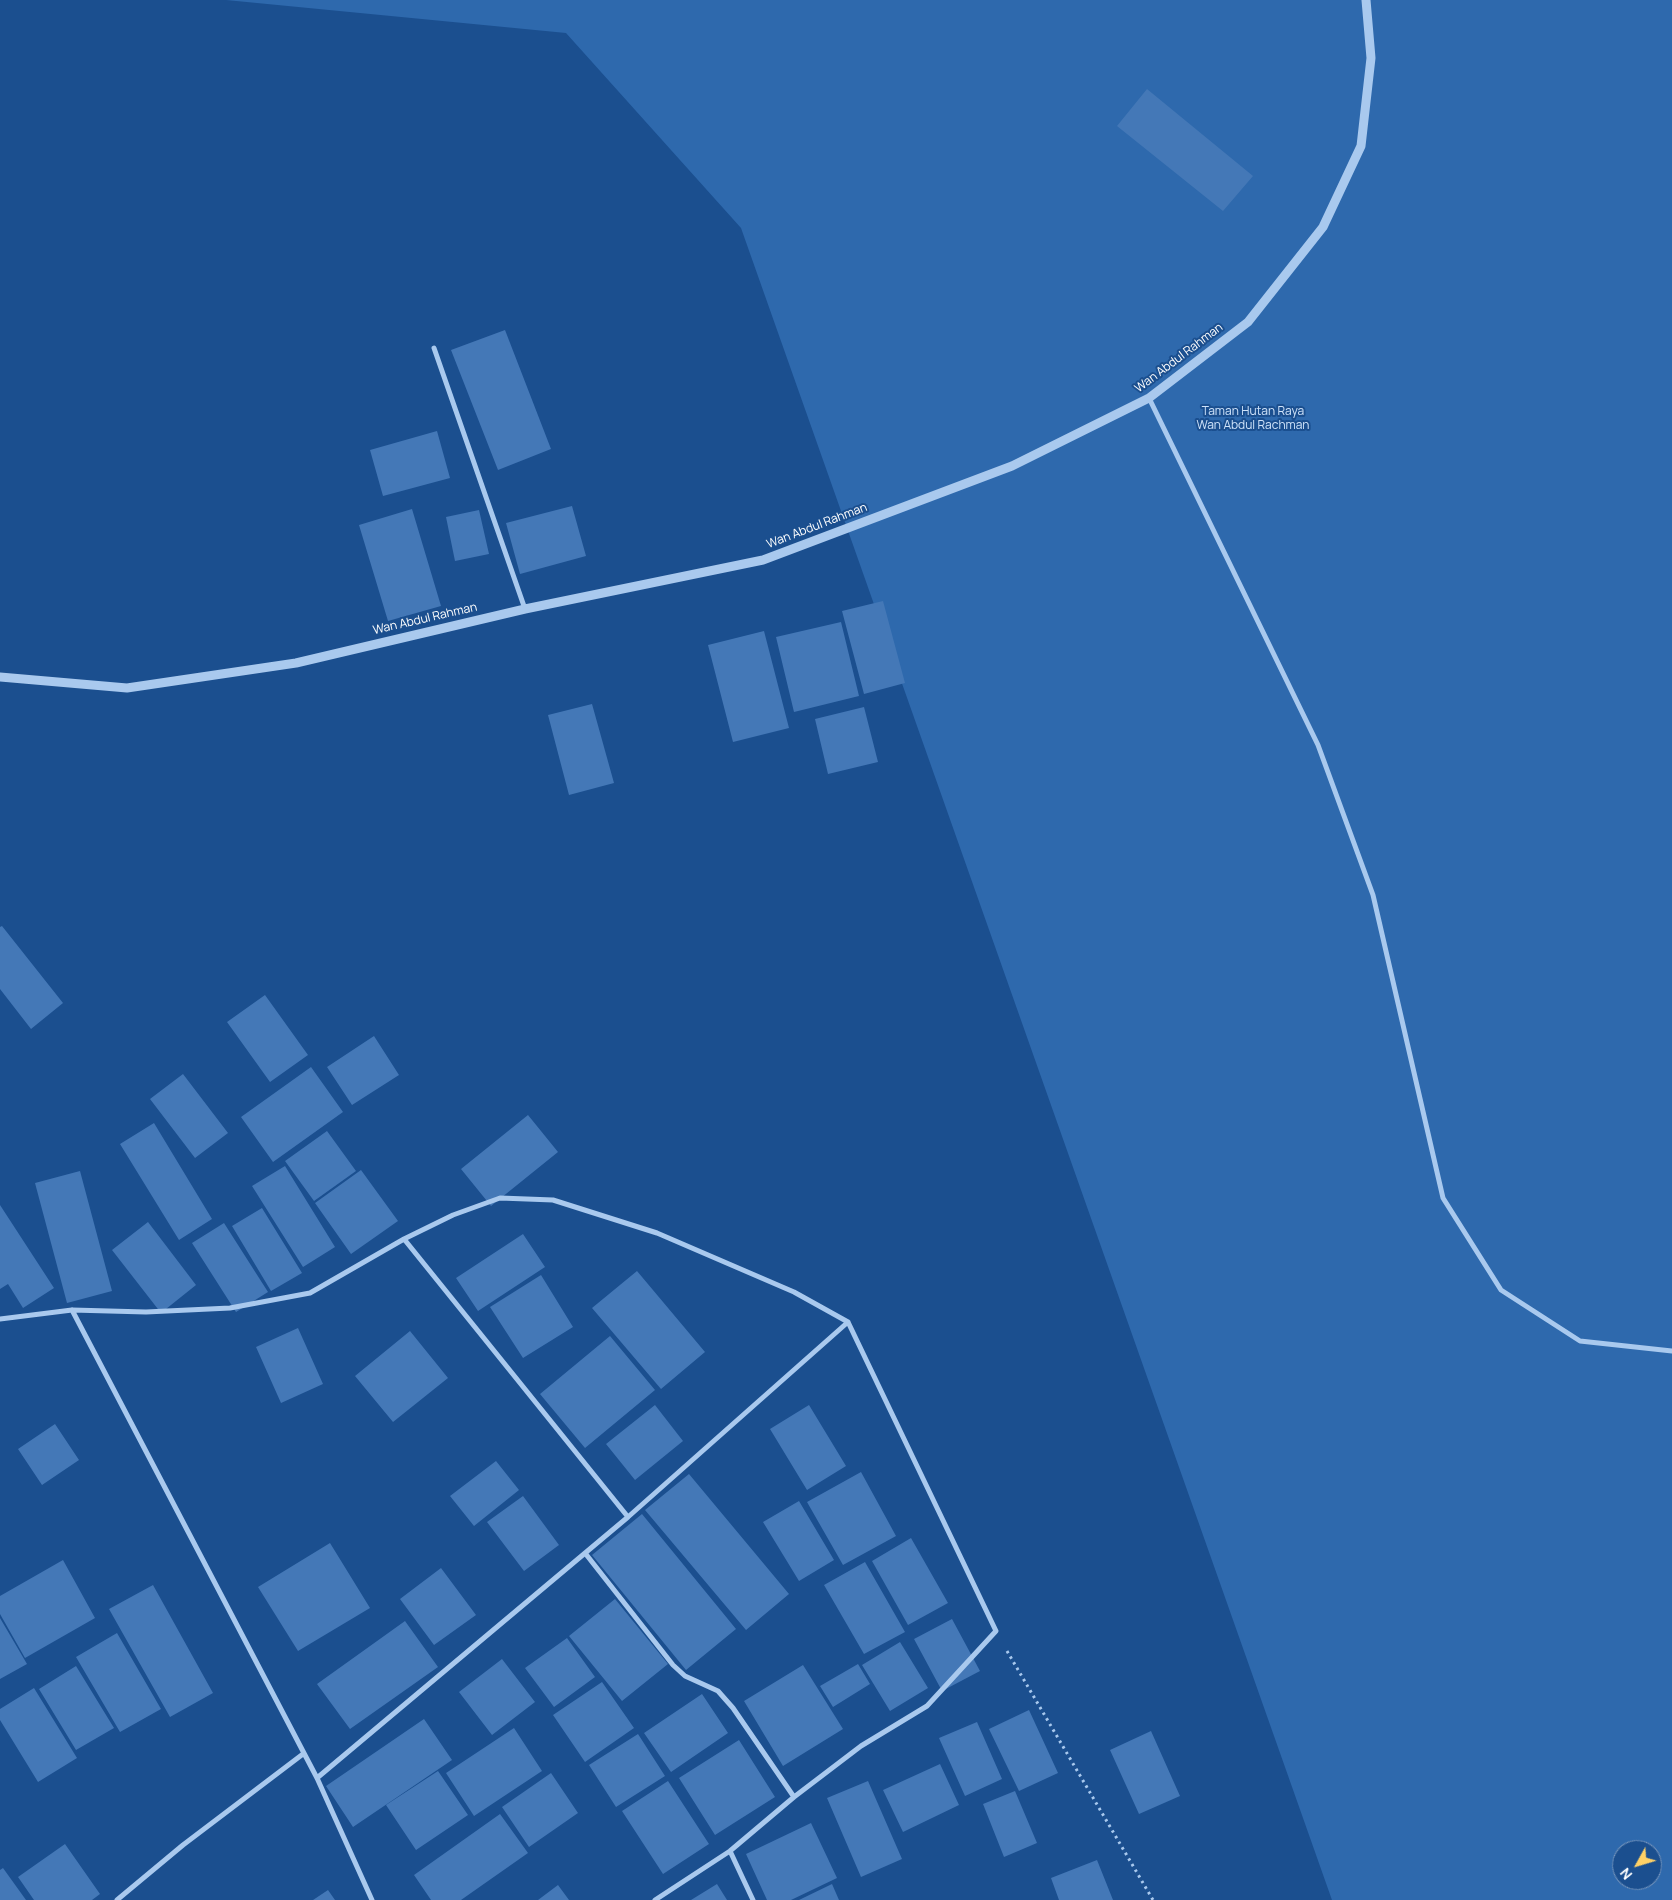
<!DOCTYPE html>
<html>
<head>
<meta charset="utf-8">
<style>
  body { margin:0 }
  #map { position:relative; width:1672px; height:1900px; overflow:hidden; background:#1b4f8f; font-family:Manrope,sans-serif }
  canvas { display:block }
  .north { position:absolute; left:1612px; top:1840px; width:50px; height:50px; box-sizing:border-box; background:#1b4f8f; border:1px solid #7695bc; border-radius:50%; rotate:231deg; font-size:14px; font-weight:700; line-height:20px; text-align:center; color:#fff }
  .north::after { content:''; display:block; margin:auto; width:18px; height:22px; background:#ffd166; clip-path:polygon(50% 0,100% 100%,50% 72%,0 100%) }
</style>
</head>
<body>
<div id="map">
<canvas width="1672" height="1900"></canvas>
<div class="north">N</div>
</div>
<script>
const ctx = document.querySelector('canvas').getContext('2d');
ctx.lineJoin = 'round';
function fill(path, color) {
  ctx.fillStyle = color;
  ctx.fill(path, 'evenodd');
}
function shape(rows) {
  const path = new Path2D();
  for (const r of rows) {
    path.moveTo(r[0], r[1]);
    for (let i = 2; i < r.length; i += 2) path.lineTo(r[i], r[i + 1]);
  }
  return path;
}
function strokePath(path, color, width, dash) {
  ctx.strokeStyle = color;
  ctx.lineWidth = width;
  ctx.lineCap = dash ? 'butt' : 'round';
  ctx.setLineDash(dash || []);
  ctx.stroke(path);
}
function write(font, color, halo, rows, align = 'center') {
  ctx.font = font + ' Manrope,sans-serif';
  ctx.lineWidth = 4;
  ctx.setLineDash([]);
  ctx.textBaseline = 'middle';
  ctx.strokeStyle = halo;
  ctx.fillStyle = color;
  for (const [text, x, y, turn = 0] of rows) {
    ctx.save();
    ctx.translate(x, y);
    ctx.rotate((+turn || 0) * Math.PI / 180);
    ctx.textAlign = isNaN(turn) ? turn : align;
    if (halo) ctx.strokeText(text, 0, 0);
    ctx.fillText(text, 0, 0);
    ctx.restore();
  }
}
fill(shape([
  [226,0,1672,0,1672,1900,1332,1900,741,228,566,33],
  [1622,1850,1652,1850,1652,1880,1622,1880]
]), '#2e69ad');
fill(shape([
  [1147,89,1253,176,1223,211,1117,126],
  [505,330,551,449,498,470,451,350],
  [437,431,450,478,383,496,370,450],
  [572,506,586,556,520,574,506,523],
  [412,509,441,606,388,621,359,525],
  [479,510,489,554,455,561,446,517],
  [883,601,905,683,864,694,842,611],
  [841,622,859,696,794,712,776,637],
  [764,631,789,728,733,742,708,645],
  [592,704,614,783,569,795,548,715],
  [864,707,878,762,828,774,815,719],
  [2,926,63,1003,31,1029,0,989,0,927],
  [265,995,308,1055,270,1082,227,1022],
  [374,1036,399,1075,352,1105,327,1067],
  [311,1067,343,1112,273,1162,241,1117],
  [183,1074,228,1133,195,1158,150,1099],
  [528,1115,558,1152,491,1206,461,1169],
  [154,1123,212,1219,179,1240,120,1144],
  [327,1131,356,1171,314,1201,285,1161],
  [285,1166,335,1247,303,1267,252,1186],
  [361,1170,398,1221,351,1254,315,1203],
  [80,1171,112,1291,67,1303,35,1183],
  [0,1205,54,1288,23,1308,8,1284,0,1289],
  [262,1208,302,1273,271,1291,232,1226],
  [148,1222,196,1285,161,1313,112,1250],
  [224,1223,268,1292,236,1312,192,1243],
  [523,1234,545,1267,478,1311,456,1278],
  [637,1271,705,1352,661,1389,592,1308],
  [541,1275,573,1327,523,1358,490,1307],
  [298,1328,323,1384,281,1403,256,1347],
  [410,1331,448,1378,393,1422,355,1376],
  [610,1336,655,1390,585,1448,540,1394],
  [655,1405,683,1441,635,1480,606,1444],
  [809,1405,846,1466,807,1490,770,1429],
  [55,1424,79,1460,42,1485,18,1449],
  [496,1461,519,1490,474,1526,450,1496],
  [861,1472,896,1536,843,1565,807,1502],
  [689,1474,789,1594,746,1630,645,1510],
  [523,1496,559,1545,524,1571,487,1522],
  [799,1501,834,1560,799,1581,763,1522],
  [642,1514,736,1629,686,1670,592,1555],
  [911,1538,948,1603,908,1625,872,1561],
  [330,1543,370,1608,298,1651,258,1587],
  [63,1560,95,1618,25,1658,0,1614,0,1596],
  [865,1562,905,1632,864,1654,824,1585],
  [441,1568,476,1615,434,1645,400,1599],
  [153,1585,213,1693,170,1717,109,1609],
  [615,1599,668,1664,622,1701,569,1636],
  [0,1618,27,1664,0,1679],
  [952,1619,980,1671,942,1691,914,1639],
  [405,1621,438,1667,350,1729,317,1684],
  [117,1633,161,1709,120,1732,76,1657],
  [567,1638,595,1677,554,1707,525,1668],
  [900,1642,928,1688,890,1711,862,1665],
  [502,1659,535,1702,492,1735,459,1692],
  [858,1664,870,1684,833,1707,820,1686],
  [803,1665,843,1729,783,1766,744,1701],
  [76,1666,114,1728,76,1750,39,1689],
  [602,1682,634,1728,585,1762,553,1715],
  [34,1688,77,1758,38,1782,0,1720,0,1709],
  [702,1694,728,1733,671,1772,644,1733],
  [1029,1710,1058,1773,1019,1791,989,1729],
  [424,1719,452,1760,353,1827,326,1786],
  [977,1722,1002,1779,965,1796,939,1738],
  [514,1728,542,1771,474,1816,446,1773],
  [1151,1731,1180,1796,1139,1814,1110,1750],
  [638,1734,665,1776,616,1807,589,1765],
  [739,1740,775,1797,715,1835,679,1778],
  [940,1764,959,1805,903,1832,883,1790],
  [438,1771,468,1815,416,1850,386,1805],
  [551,1773,578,1813,529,1847,502,1807],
  [668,1781,709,1844,663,1874,622,1811],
  [868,1781,902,1859,861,1877,827,1798],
  [1015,1791,1037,1843,1004,1857,983,1804],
  [500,1814,528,1853,461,1900,431,1900,414,1875],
  [811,1823,837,1878,791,1900,767,1900,746,1854],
  [65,1844,100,1894,92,1900,34,1900,18,1877],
  [1097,1860,1113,1900,1059,1900,1051,1878],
  [3,1868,26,1900,0,1900,0,1870],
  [717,1884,727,1900,691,1900],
  [832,1884,839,1900,799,1900],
  [558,1885,569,1900,538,1900],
  [328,1890,335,1900,313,1900]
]), '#4478b7');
strokePath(shape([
  [1007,1651,1153,1900]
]), '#a9c9ee', 3, [2.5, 4]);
strokePath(shape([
  [434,348,525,609],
  [1149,398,1318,745,1373,895,1443,1198,1501,1290,1580,1341,1672,1351],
  [404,1239,628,1517],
  [72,1310,317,1778,372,1900],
  [0,1319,72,1310,146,1312,230,1308,310,1293,404,1239,453,1215,500,1198,553,1200,657,1233,794,1292,848,1322,996,1631,927,1706,861,1746,794,1797,730,1851,655,1900],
  [585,1553,673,1665,685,1676,718,1691,733,1708,794,1797],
  [317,1778,628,1517,848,1322],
  [730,1851,753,1900],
  [117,1900,183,1845,303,1754]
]), '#a9c9ee', 5);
strokePath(shape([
  [0,677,127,688,296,663,525,609,763,560,1012,466,1149,398,1248,322,1323,227,1361,146,1371,58,1366,0]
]), '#a9c9ee', 9);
write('12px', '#fff', '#1b4f8f', [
  ["Wan Abdul Rahman",1179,358,-37],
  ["Wan Abdul Rahman",817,526,-21],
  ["Wan Abdul Rahman",425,619,-13]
]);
write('12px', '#cfe3fa', '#1b4f8f', [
  ["Taman Hutan Raya",1253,412],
  ["Wan Abdul Rachman",1253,426]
]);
</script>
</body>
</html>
